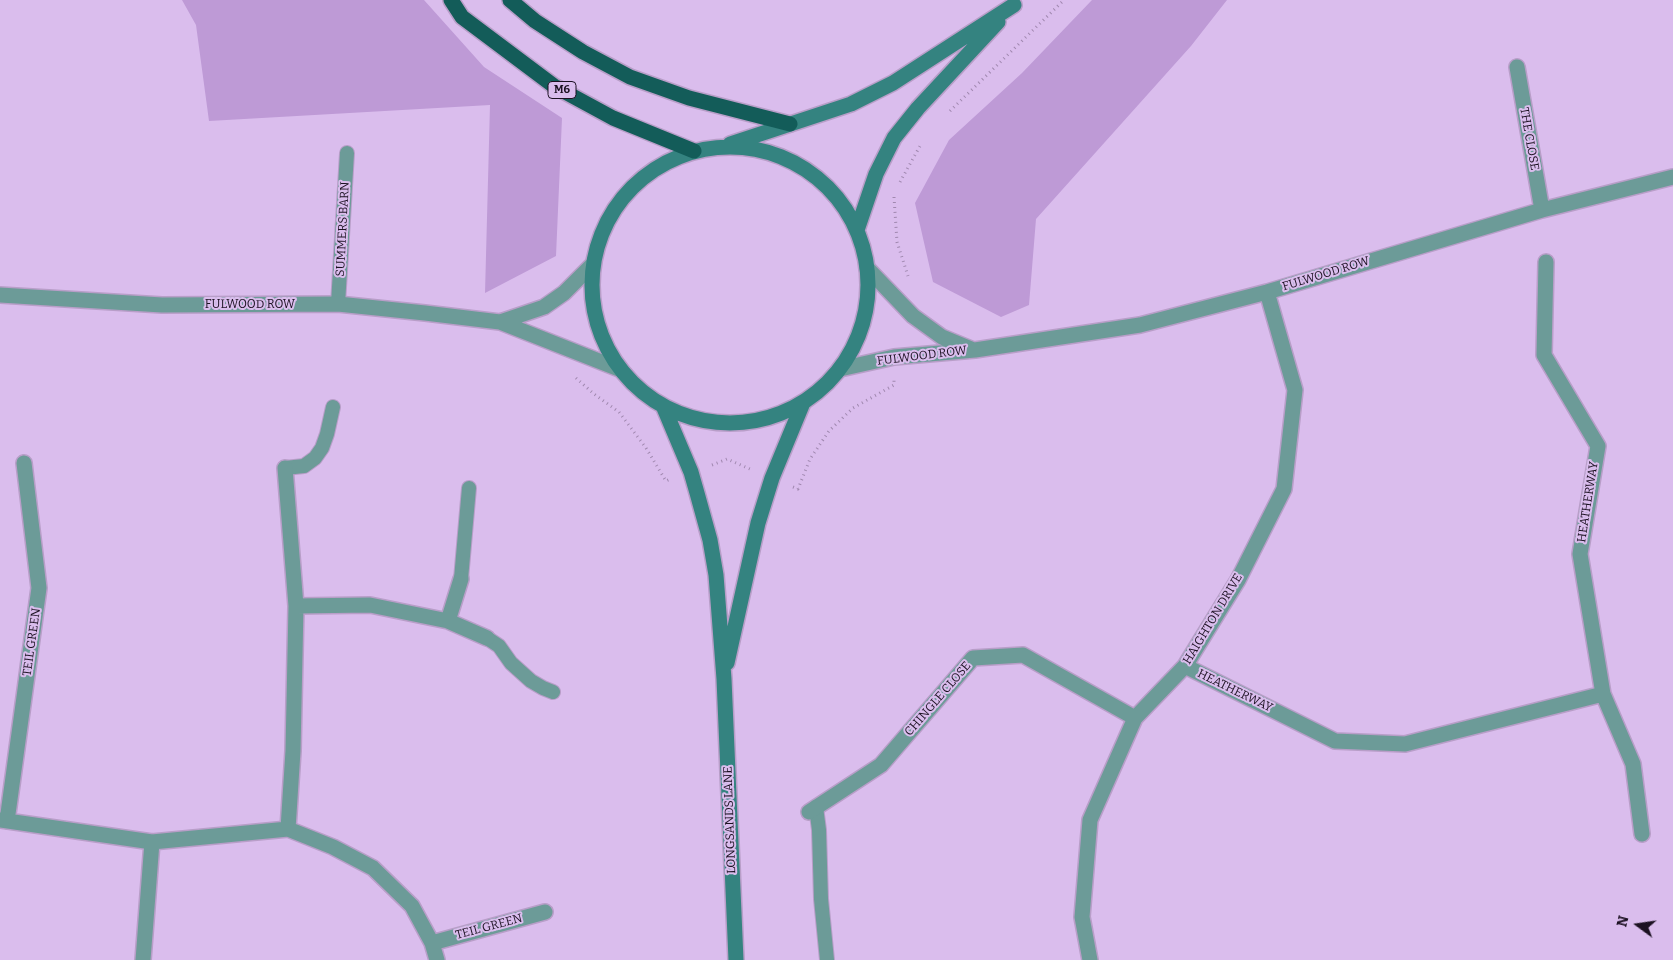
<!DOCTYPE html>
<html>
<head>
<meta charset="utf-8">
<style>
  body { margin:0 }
  #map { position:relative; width:1673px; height:960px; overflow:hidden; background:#dabded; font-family:Bitter,serif }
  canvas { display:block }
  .north { position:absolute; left:1613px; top:900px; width:50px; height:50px; -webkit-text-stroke:4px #dabded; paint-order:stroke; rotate:284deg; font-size:14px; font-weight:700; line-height:20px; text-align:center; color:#1c1122 }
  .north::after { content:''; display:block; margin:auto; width:18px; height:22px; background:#1c1122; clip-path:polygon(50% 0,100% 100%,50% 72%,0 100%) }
</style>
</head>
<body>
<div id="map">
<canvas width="1673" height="960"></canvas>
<div class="north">N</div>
</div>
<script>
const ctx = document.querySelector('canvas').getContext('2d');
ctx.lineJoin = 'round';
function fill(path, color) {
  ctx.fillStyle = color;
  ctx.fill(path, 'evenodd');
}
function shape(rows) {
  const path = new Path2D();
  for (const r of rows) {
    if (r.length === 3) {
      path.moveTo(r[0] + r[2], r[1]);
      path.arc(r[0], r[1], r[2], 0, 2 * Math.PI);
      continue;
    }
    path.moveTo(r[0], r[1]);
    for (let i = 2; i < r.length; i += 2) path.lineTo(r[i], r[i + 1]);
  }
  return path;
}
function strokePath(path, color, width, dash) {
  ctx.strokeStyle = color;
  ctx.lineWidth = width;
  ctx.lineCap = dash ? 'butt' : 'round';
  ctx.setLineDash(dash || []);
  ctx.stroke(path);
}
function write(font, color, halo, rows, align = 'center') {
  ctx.font = font + ' Bitter,serif';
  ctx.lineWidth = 4;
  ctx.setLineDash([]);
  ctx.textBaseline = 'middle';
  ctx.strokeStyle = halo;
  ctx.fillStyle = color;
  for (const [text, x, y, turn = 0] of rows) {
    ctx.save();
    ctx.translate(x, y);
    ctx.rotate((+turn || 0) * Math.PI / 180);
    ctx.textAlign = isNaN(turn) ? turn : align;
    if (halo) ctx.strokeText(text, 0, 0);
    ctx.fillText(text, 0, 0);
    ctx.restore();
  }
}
fill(shape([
  [182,0,424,0,484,67,562,118,556,256,485,293,490,105,209,121,196,25],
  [1092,0,1227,0,1191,46,1036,219,1029,305,1001,317,933,282,915,203,949,140,1022,73]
]), '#be9ad6');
const lane = shape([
  [338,304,347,153],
  [285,468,304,466,315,458,322,448,327,434,333,407],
  [461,579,469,488],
  [487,638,499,646,511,663,531,681,543,688,553,692],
  [816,807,819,830,821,899,827,960]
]);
const street = shape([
  [1517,67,1542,210],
  [1546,262,1544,355,1598,446,1580,554,1603,694,1633,764,1642,834],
  [867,268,913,316,942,337,971,349],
  [0,295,162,305,338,304,425,313,500,322,619,369],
  [500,322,544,307,564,293,593,264],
  [840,369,894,357,975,350,1140,325,1267,292,1542,210,1673,177],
  [285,468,296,606,293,751,288,829],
  [296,606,370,605,448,621,487,638],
  [448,621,461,579],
  [1185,666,1335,741,1405,744,1603,694],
  [809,812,881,765,973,658,1023,655,1135,718],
  [0,820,152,842,288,829,333,847,373,868,412,906,432,943,437,960],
  [7,821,39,588,24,463],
  [432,943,545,912],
  [143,960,152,842],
  [1090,960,1082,917,1090,820,1135,718,1185,666,1238,580,1284,489,1295,390,1267,292]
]);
const secondary = shape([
  [730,144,851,104,893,83,1014,5],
  [730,285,138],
  [857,230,876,174,894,138,918,108,998,22],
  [664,408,691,472,697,493,710,540,716,575,724,679,736,960],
  [727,663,758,523,772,478,803,403]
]);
const highway = shape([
  [451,0,462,17,554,86,613,118,694,151],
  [510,0,535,21,583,52,630,77,689,98,790,124]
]);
strokePath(lane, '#b89ec8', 16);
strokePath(street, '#b89ec8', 18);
strokePath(secondary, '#b89ec8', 18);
strokePath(highway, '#b89ec8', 18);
strokePath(shape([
  [950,111,1064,0],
  [900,182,920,146],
  [894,197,897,242,908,276],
  [576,378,594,394,619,412,646,448,666,481,670,479],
  [712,465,727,459,750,469],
  [793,487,798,489,810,459,829,431,853,408,894,385,894,380]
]), '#a088af', 3, [1, 4]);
strokePath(lane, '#6c9b98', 14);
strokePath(street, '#6c9b98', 15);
strokePath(secondary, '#348380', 15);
strokePath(highway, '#135c59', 15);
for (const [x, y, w] of [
  [562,90,28]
]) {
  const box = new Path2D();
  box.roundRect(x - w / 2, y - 8.5, w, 17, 4);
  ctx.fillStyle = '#dabded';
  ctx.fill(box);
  strokePath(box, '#1c1122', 1);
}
write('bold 11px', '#1c1122', null, [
  ["M6",562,90]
]);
write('12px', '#1c1122', '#dabded', [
  ["THE CLOSE",1529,139,80],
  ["SUMMERS BARN",343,229,-87],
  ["FULWOOD ROW",1326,274,-17],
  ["FULWOOD ROW",250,305],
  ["FULWOOD ROW",922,356,-7],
  ["HEATHERWAY",1588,502,-81],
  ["HAIGHTON DRIVE",1213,619,-59],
  ["TEIL GREEN",32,642,-82],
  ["HEATHERWAY",1235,691,26],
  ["CHINGLE CLOSE",938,699,-49],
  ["LONGSANDS LANE",730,820,-92],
  ["TEIL GREEN",489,927,-15]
]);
</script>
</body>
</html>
